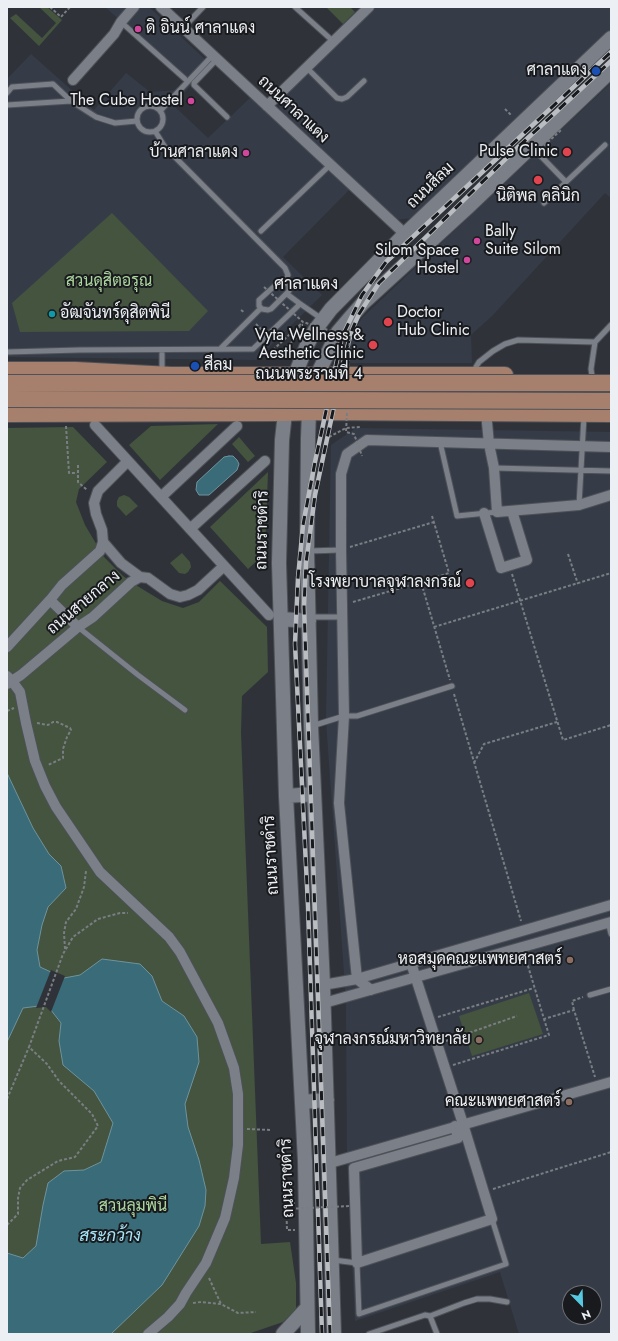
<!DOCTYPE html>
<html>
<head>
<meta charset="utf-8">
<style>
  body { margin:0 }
  #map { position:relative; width:618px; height:1341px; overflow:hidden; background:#2f3339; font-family:Jost,sans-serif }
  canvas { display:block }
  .frame { position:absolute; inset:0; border:8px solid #eceff3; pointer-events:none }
  .north { position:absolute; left:562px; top:1285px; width:40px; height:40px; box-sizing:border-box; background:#181a1d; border:1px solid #6d6f73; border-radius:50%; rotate:157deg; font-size:11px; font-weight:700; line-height:16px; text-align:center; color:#eceff3 }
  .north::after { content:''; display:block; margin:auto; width:14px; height:18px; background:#56c9e0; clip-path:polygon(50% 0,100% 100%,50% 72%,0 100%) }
</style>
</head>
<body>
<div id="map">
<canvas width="618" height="1341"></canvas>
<div class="frame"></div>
<div class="north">N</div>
</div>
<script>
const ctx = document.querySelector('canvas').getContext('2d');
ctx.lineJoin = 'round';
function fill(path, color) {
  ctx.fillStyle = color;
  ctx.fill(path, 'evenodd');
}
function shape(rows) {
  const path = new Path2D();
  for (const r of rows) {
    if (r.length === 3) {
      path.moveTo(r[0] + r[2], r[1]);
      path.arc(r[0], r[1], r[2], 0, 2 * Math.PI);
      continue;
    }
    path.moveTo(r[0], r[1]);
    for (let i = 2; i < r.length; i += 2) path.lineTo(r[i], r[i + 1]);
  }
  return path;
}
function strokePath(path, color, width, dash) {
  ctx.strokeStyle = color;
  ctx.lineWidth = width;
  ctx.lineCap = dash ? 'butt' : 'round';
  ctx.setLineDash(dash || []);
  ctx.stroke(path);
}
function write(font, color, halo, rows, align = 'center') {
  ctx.font = font + ' Jost,Sarabun,sans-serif';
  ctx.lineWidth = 4;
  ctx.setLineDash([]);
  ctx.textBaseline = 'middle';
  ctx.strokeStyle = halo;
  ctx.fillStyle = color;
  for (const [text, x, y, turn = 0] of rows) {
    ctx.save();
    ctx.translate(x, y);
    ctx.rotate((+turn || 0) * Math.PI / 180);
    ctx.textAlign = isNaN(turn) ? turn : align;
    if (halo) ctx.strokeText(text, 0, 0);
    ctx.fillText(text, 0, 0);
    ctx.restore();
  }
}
fill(shape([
  [105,7,149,7,210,64,173,105,208,138,250,98,305,146,350,189,283,257,322,295,256,360,7,357,7,79,31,54,94,110,126,73,150,92,178,90,187,79],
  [374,7,611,7,611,32,413,218,393,220,284,121,279,107,281,98],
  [611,83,611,198,605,193,492,316,471,335,472,363,344,363,346,345,355,329,363,317],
  [356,428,611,432,611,1334,519,1334,500,1272,355,1321,347,1159,346,1001,326,721,331,445],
  [570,1293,594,1293,594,1317,570,1317]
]), '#353c48');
fill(shape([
  [39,7,47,7,62,20,39,46,10,18,16,14,42,38,56,23],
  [326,7,350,7,355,12,343,24],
  [112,213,208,311,189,331,20,332,12,303],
  [218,424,160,480,129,445,151,426],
  [73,427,107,462,79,489,76,502,85,525,104,557,123,576,139,587,162,601,183,608,199,602,220,581,267,627,268,672,242,696,241,733,261,1244,290,1242,296,1283,296,1309,283,1322,248,1334,7,1334,7,428],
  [239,437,255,456,248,462,232,444],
  [268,472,265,553,248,569,210,527],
  [124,495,129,497,138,506,126,516,117,506,117,501,119,497],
  [182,553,190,562,191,567,188,572,185,574,179,573,170,563],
  [529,993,543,1034,472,1056,459,1016]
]), '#44543e');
const water = shape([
  [229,456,233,456,237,460,239,464,237,470,209,495,199,495,196,490,197,482,224,457,229,456],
  [7,773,33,828,49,854,61,866,66,888,48,907,42,925,37,950,40,967,64,978,80,975,102,959,140,964,152,976,162,1001,184,1016,197,1037,199,1062,185,1104,188,1127,199,1160,206,1190,205,1206,199,1226,162,1285,111,1334,7,1334,7,1253,23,1258,36,1246,43,1205,48,1183,64,1171,84,1170,101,1162,113,1123,94,1091,63,1065,59,1041,61,1023,47,1005,23,1008,7,1042,7,773]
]);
fill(water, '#396b79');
strokePath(water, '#6f939e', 1);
fill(shape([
  [51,970,65,976,51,1012,46,1007,36,1008]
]), '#2f3339');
const lane = shape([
  [295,7,334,42],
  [121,22,185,79],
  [183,28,203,7],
  [217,59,194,83,194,85,227,117],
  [307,68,337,98,342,99,347,97,364,81],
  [7,93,12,87,53,84,71,101],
  [7,105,71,101,96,117,115,123,137,121],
  [150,119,13],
  [160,111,213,55],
  [155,131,165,147,285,268,288,275,285,282],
  [532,147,566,182],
  [544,203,605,145],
  [261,231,330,165],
  [283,281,289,285,289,291,271,309,268,310,262,309,259,306,259,300,279,282,283,281],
  [287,294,299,303,322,319],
  [595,342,611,325],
  [220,349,261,308],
  [7,352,79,350,253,349,298,306,299,303],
  [473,372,479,362,493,351,505,344,518,340,595,342,591,369,592,376],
  [162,373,162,350],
  [440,442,457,516,497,512],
  [494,468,611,471],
  [579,505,584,416],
  [308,551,341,550],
  [309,617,342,617],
  [78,627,138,675,185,710],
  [312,726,344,716,357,716,452,686],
  [608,922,611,934],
  [590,995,611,989],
  [333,1260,357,1263,359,1314,506,1264,492,1219],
  [430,1316,464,1303,477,1299,490,1299,507,1302],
  [369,1334,425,1315,430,1316,437,1334]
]);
const street = shape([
  [161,7,405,234],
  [73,80,114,34,121,22,134,7],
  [267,106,369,7],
  [486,412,489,444,494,468,497,512,579,505,611,495],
  [95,425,269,615],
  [161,497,237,426],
  [484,513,501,568,527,560,512,511],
  [190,529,265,461],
  [103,542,121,563,140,577],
  [50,600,78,627],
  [7,647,50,600,62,585,100,551,103,542,102,530,96,514,94,503,98,491,128,461],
  [7,676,12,681,20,692,26,723,35,761,45,786,56,807,100,872,169,937,180,952,218,1023,234,1068,238,1094,238,1145,234,1178,225,1218,206,1263,186,1293,180,1304,168,1317,148,1334],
  [7,684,21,675,78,627,93,617,131,582,140,577,148,578,170,594,180,597,188,595,198,590,224,566],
  [411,963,463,1124,492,1219,357,1263,354,1168,458,1138,455,1126],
  [323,985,357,979,611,905],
  [371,990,357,979,339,803,344,716,341,550,341,474,347,454,367,440,611,447],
  [324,1003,611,922],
  [330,1163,611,1082]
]);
const secondary = shape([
  [281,619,309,621],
  [286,796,314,794],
  [302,1102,327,1100],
  [283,1334,307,1308],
  [308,1334,305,1161,286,796,279,563,282,440,285,413,295,375,307,345,315,330,331,309,405,234,611,38],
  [334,1334,323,985,311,726,307,551,308,438,309,412,320,369,338,332,349,319,363,303,468,207,611,71]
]);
const primary = shape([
  [7,370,75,370,171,375,505,375],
  [7,414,279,413,319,412,611,414]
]);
strokePath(lane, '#4e5157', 7);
strokePath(street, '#4e5157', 12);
strokePath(secondary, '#4e5157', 16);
strokePath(primary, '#4e5157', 18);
strokePath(shape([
  [50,7,61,17,70,7],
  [505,109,512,116],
  [241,310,245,313],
  [256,324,262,330],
  [298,328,301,325,303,325],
  [273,350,271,354,274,357,277,356,297,337],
  [66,426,69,473,77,473],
  [329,437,346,428,360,427],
  [78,465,78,482,87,490],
  [432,516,449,573,421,582,450,680],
  [350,547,434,522],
  [568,554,578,584],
  [512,574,563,740,611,725],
  [353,602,421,582],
  [434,627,611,573],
  [454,694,521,921],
  [7,711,14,708],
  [37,723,48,725,53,722,57,722,70,728,71,730,67,737,63,749,63,758,48,765],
  [474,763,484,744,557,722],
  [65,949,64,933,66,922,76,909,84,887,86,871],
  [525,956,544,1019,574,1010,595,1077],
  [574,1010,572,1001,583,997],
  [438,1017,534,988],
  [446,1041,517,1016],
  [453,1065,549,1035,544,1019],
  [7,1099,29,1047],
  [247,1129,271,1130],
  [493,1189,611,1152],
  [295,1203,289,1203,289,1199,286,1199,287,1230,295,1230],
  [7,1225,18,1214,18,1198,20,1188,27,1180,58,1161,75,1157,98,1126,92,1114,59,1081,47,1064,29,1047,63,954,73,937,98,919,120,913,128,913],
  [209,1278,221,1304],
  [193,1303,201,1302,221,1304,238,1313,256,1312]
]), '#7a7e83', 2, [3, 2]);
strokePath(lane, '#7b7f87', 5);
strokePath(street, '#7b7f87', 10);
strokePath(secondary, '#7b7f87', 14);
strokePath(primary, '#a6806d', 16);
const rail = shape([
  [322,1334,308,906,295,644,298,578,303,525,315,462,342,337,362,295,386,262,611,52],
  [330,1334,304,606,306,563,315,495,345,355,352,330,359,314,379,283,517,148,611,61]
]);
strokePath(rail, '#babec2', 4.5);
strokePath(rail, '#181a1d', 3, [9]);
const primaryBridge = shape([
  [7,383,611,383],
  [7,399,611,401]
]);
strokePath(primaryBridge, '#4e5157', 18, []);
strokePath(shape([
  [533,156,561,130],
  [264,287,303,322,356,339],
  [273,350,303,322],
  [348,371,350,337],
  [347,413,346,432,354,434,362,456],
  [286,1209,350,1206]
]), '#7a7e83', 2, [3, 2]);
strokePath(primaryBridge, '#a6806d', 16);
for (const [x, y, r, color] of [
  [138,29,4,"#d1479c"],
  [596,71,5,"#1a4fb4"],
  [191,101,4,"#d1479c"],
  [567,152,5,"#e0444e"],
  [246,153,4,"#d1479c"],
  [538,180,5,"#e0444e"],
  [477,241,4,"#d1479c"],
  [467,260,4,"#d1479c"],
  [52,314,4,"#0f9aa8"],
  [388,322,5,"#e0444e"],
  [373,345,5,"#e0444e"],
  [195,366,5,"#1a4fb4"],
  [470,583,5,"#e0444e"],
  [570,960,4,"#8d6e63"],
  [479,1040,4,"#8d6e63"],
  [569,1102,4,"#8d6e63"]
]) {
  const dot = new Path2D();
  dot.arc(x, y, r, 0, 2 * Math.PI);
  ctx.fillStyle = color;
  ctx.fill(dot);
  strokePath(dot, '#181a1d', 1.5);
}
write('16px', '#eceff3', '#181a1d', [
  ["ดิ อินน์ ศาลาแดง",146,29,"left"],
  ["ศาลาแดง",587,71],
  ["The Cube Hostel",183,101],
  ["Pulse Clinic",558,152],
  ["บ้านศาลาแดง",238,153],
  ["นิติพล คลินิก",538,197,"center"],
  ["Bally",485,232,"left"],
  ["Suite Silom",485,250,"left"],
  ["Silom Space",459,251],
  ["Hostel",459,269],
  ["Doctor",397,313,"left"],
  ["Hub Clinic",397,331,"left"],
  ["อัฒจันทร์ดุสิตพินี",60,314,"left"],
  ["Vyta Wellness &",364,336],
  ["Aesthetic Clinic",364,354],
  ["สีลม",204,366,"left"],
  ["โรงพยาบาลจุฬาลงกรณ์",461,583],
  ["หอสมุดคณะแพทยศาสตร์",562,960],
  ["จุฬาลงกรณ์มหาวิทยาลัย",471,1040],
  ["คณะแพทยศาสตร์",561,1102]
], 'right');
write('16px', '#eceff3', '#181a1d', [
  ["ถนนศาลาแดง",293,110,43],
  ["ถนนสีลม",431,186,-44],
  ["ถนนพระรามที่ 4",309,375],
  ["ถนนราชดำริ",263,530,-89],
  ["ถนนสายกลาง",84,603,-40],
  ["ถนนราชดำริ",272,855,-93],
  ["ถนนราชดำริ",288,1178,-92]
]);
write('16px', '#add79f', '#181a1d', [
  ["สวนดุสิตอรุณ",109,282],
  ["สวนลุมพินี",133,1207]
]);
write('17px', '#eceff3', '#181a1d', [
  ["ศาลาแดง",306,285]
]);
write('italic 17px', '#a4e5f8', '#181a1d', [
  ["สระกว้าง",110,1237]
]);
</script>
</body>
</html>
